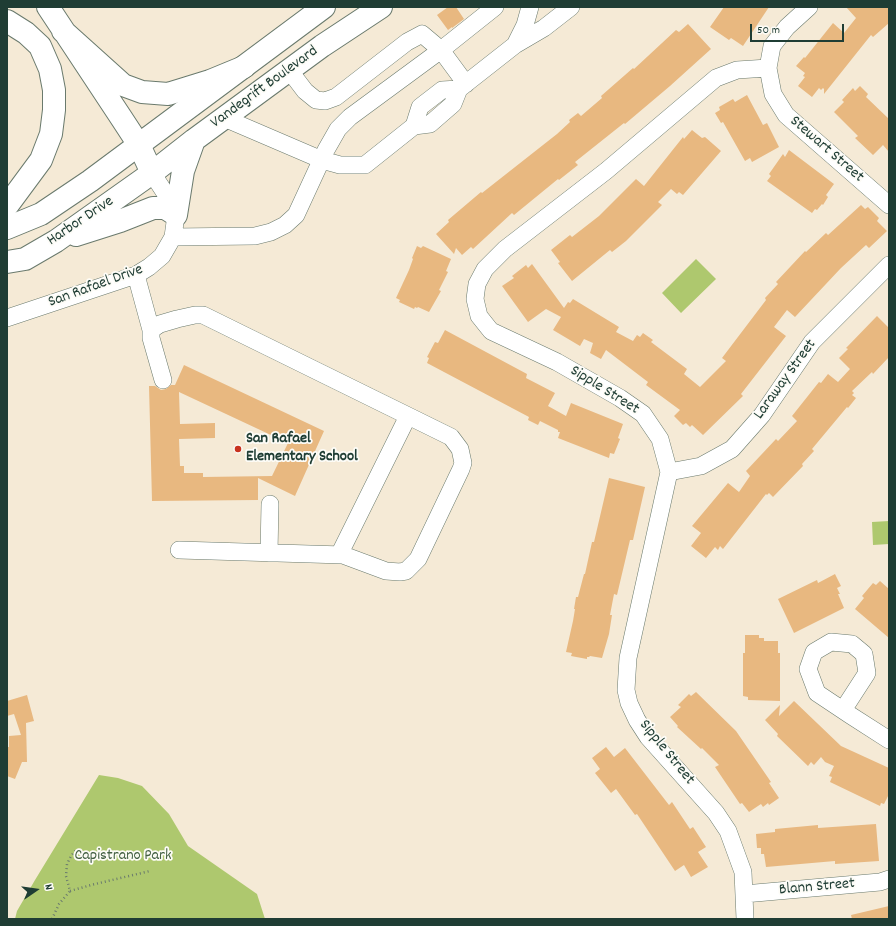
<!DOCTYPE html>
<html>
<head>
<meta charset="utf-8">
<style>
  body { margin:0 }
  #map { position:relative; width:896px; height:926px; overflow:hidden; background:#f5ead6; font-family:Dekko,sans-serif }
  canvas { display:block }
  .frame { position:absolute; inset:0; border:8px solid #1f3d34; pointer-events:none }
  .north { position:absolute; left:16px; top:870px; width:40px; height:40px; -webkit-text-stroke:3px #fdfcf7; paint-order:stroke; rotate:77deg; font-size:11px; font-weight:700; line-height:16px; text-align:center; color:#1f3d34 }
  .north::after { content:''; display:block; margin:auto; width:14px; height:18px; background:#1f3d34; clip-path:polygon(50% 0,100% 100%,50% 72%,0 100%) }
  .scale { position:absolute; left:750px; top:24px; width:94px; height:18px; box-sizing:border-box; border:2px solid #1f3d34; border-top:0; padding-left:5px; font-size:12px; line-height:14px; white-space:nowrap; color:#1f3d34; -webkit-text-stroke:3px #fdfcf7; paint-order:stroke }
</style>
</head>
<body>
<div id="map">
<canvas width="896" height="926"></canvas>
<div class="frame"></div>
<div class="north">N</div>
<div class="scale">50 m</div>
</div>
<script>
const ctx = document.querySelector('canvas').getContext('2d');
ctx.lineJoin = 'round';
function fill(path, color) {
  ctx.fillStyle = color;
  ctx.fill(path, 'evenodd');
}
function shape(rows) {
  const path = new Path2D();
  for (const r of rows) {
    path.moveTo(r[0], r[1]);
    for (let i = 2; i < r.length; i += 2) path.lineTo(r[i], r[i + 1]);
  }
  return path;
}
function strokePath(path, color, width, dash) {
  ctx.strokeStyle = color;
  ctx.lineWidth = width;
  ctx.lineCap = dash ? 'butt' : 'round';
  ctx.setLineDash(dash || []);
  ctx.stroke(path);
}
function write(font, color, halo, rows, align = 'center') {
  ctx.font = font + ' Dekko,sans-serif';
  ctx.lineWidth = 3.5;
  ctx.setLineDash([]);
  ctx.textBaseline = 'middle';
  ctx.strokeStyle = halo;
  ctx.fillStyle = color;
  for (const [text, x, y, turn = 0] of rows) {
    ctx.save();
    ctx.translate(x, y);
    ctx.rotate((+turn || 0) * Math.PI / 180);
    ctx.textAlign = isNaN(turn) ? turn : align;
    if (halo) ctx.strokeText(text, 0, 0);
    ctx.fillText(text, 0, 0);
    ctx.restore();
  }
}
fill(shape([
  [696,259,716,279,681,313,662,293],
  [889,521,889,544,873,545,872,522],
  [99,775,118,778,142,786,169,814,188,846,257,894,265,919,15,919,17,911,35,880]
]), '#aec86e');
fill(shape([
  [448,7,456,7,464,19,452,28,452,27,448,30,437,15],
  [724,7,769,7,743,46,731,38,729,40,710,27],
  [846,7,889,7,889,23,873,37,871,35,824,94,824,89,823,88,821,90,819,88,812,97,798,86,805,77,803,76,805,73,796,66,804,57,805,58,833,23,844,33,856,18],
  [688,24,711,49,670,86,625,124,624,123,575,162,578,165,559,180,558,179,514,215,512,213,473,249,471,247,462,255,456,248,454,254,436,234,449,222,448,220,481,192,482,193,557,134,570,122,569,120,578,113,581,116,602,98,601,96,633,68,634,69,676,30,679,32],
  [860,86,868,94,866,97,889,119,889,152,883,145,873,155,855,138,858,136,834,112,844,102,842,100,853,88,855,91],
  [747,95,763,125,767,123,779,147,752,162,750,158,745,161,723,122,721,123,715,113,720,110,719,107,733,99,735,102],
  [692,130,702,138,705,137,721,151,683,195,679,192,677,194,671,189,658,202,662,205,626,241,612,252,610,250,572,281,558,263,560,262,551,250,570,235,572,237,599,216,636,179,644,186,683,137,684,139],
  [789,150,834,184,826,195,828,197,823,205,822,204,817,210,815,209,812,213,767,181,771,176,769,174,783,154,785,157],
  [861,205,865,209,868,207,879,218,877,221,887,231,869,248,866,245,841,268,795,317,787,310,774,327,786,336,741,394,743,396,703,435,692,425,690,427,686,423,683,425,674,416,680,410,646,385,648,382,606,350,601,359,590,353,593,343,584,339,580,346,553,330,561,317,546,309,528,322,502,286,514,278,512,276,526,265,528,268,532,264,564,308,568,302,570,303,573,299,619,327,616,332,633,341,637,335,640,337,643,333,653,340,651,342,687,369,684,374,700,387,726,361,722,358,766,300,765,298,778,284,776,282,805,251,806,252,826,233,828,235],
  [417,246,421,248,423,246,451,259,446,271,448,272,439,290,441,291,429,312,418,307,417,308,415,307,414,309,399,302,400,300,396,298,409,270,413,259,412,258],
  [877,316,889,328,889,357,873,374,872,372,852,391,854,393,852,395,856,398,848,408,847,407,812,449,814,451,802,464,803,466,773,497,769,493,767,495,766,494,723,549,720,546,718,550,715,547,706,558,691,546,701,533,692,526,728,483,739,492,750,476,746,471,776,439,778,441,797,421,792,416,819,382,821,383,828,374,838,382,850,369,839,358,848,349,846,348],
  [445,330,527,374,526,378,555,393,548,406,566,416,571,403,623,424,618,438,620,439,614,454,610,453,609,458,558,438,560,432,558,432,558,430,540,421,538,425,528,420,529,417,427,363,429,358,427,357,435,342,438,343],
  [184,365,324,431,295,496,258,478,258,500,152,501,149,386,155,386,161,390,166,389,171,385,175,385],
  [179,392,288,443,272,476,203,477,203,473,184,473,184,466,180,466,179,439,215,438,215,423,180,424],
  [609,478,645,487,633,540,630,540,617,595,614,594,610,615,612,615,609,634,602,658,590,656,589,657,587,657,587,659,571,656,572,653,566,652,573,621,575,609,574,609,576,597,578,597,584,574,585,574,592,542,594,542],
  [835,574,841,586,837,588,840,594,838,594,844,608,794,633,778,599,817,580,818,583],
  [880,581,889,589,889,638,855,609,864,598,862,596,873,583,876,585],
  [745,635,759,635,759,638,764,638,764,641,778,641,778,653,780,653,780,701,748,700,748,697,743,696,743,653,745,653],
  [696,692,736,731,771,782,769,783,779,798,769,805,768,803,763,807,761,804,749,812,742,803,740,804,715,767,719,765,702,748,701,749,677,727,678,726,670,717,681,707,678,705,689,694,691,696],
  [27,695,34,721,26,723,27,762,22,762,15,779,7,776,7,747,9,747,9,736,21,735,14,714,7,716,7,701],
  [794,701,841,746,889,768,889,794,884,804,881,803,880,806,830,782,832,777,829,776,834,766,825,762,821,757,814,765,811,762,808,766,777,736,778,734,765,720,780,705,779,716],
  [606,747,614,757,625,748,669,805,672,802,690,829,693,827,706,847,698,852,708,867,691,877,684,865,675,871,637,814,635,815,616,789,611,793,595,773,600,769,592,758],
  [876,824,879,861,835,864,835,861,766,867,764,854,761,854,761,848,757,848,756,834,775,832,775,829,818,825,818,828],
  [889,906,889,919,852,919,851,915]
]), '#e8b880');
const minor = shape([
  [809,7,787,27,772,46,768,68,773,94,786,115,889,205],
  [515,45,525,25,530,7],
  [289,70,305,91,316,100,325,101,336,97,407,42,422,34,441,50,466,84],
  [224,118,322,160,340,165,365,165,414,126,430,124,453,104,459,89],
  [414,126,420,107,442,90,459,89,515,45,544,28,571,7],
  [173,237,255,236,271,232,285,225,296,215,326,150,338,129,350,117,441,50,495,7],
  [136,275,151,330],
  [7,318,136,275,149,267,162,256,173,237,176,215,169,199,152,173],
  [163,380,151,338,151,330,160,324,177,319,195,315,203,315,451,437,460,449,463,463,461,469,418,559,406,571,400,572,386,571,343,555,179,550],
  [669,472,701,466,732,449,762,415,812,342,889,265],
  [269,553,270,504],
  [339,555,408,416],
  [843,710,867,673,864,654,852,644,831,642,814,652,808,669,817,693,850,715,889,740],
  [744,894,880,882,889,879],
  [745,919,743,872,728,831,716,813,648,737,637,720,629,703,626,690,628,658,669,472,660,439,643,414,620,398,557,362,491,331,479,316,475,299,477,284,485,269,505,249,606,171,716,78,737,70,768,68]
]);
const major = shape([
  [7,228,41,214,90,181,324,7],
  [76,235,120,221,153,208,165,208,176,215,183,171,194,140],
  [7,262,25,259,56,241,152,173,194,140,322,46,381,7]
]);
const highway = shape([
  [48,7,122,119,139,145,152,173],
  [7,21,26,33,40,46,50,69,54,90,54,110,51,134,41,160,7,206],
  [63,31,123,85,142,92,168,94,210,81,244,67]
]);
strokePath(minor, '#6a7a6d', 18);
strokePath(major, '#6a7a6d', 24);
strokePath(highway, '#6a7a6d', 24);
strokePath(shape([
  [70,891,91,885,150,871],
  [52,919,59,904,70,891,66,876,67,864,71,856,77,849]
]), '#6a7a6d', 2.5, [1, 3]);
strokePath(minor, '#fff', 17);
strokePath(major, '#fff', 22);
strokePath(highway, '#fff', 22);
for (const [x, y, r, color] of [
  [238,449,4,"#c8321e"]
]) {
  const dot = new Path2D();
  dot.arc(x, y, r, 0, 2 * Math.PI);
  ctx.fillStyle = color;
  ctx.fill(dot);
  strokePath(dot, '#fdfcf7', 1.5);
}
write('16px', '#1f3d34', '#fdfcf7', [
  ["Vandegrift Boulevard",265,88,-36],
  ["Stewart Street",826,150,41],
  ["Harbor Drive",81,222,-34],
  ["San Rafael Drive",96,287,-20],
  ["Laraway Street",786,380,-54],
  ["Sipple Street",604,391,32],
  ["Sipple Street",666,753,51],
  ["Blann Street",817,888,-5]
]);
write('bold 16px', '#1f3d34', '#fdfcf7', [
  ["San Rafael",246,440],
  ["Elementary School",246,458]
], 'left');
write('16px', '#436042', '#fdfcf7', [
  ["Capistrano Park",123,857]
]);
</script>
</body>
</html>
